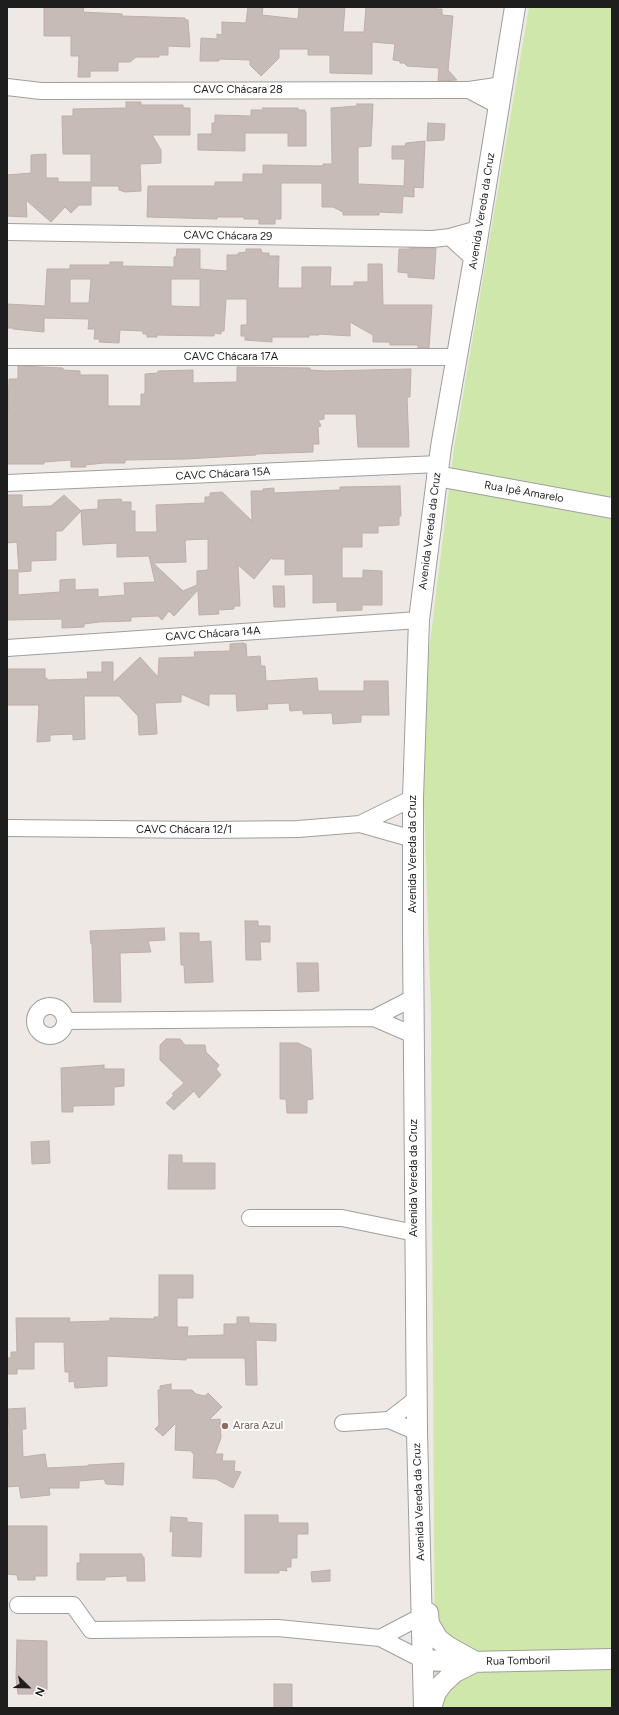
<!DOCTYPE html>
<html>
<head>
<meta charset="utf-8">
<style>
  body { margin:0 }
  #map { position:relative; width:619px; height:1715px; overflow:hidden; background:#eee9e4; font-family:Figtree,sans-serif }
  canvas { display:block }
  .frame { position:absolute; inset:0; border:8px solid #1e1e1e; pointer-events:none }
  .north { position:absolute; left:8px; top:1667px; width:40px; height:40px; -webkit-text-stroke:3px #fff; paint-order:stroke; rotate:113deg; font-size:11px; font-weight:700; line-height:16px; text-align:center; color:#1e1e1e }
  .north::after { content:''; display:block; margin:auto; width:14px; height:18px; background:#1e1e1e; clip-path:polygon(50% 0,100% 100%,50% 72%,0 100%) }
</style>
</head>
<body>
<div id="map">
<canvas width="619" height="1715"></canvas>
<div class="frame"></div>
<div class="north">N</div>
</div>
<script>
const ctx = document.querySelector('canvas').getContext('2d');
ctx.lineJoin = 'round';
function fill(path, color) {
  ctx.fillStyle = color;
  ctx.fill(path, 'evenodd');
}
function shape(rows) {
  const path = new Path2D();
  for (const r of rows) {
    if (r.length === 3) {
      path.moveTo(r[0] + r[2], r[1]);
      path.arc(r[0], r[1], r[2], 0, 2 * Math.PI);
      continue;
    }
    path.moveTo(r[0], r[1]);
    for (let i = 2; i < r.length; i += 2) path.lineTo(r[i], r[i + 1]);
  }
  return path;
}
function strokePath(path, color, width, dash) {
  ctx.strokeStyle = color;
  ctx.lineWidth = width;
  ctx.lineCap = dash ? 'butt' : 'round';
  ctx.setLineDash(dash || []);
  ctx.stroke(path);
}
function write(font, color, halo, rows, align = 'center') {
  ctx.font = font + ' Figtree,sans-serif';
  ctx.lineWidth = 4;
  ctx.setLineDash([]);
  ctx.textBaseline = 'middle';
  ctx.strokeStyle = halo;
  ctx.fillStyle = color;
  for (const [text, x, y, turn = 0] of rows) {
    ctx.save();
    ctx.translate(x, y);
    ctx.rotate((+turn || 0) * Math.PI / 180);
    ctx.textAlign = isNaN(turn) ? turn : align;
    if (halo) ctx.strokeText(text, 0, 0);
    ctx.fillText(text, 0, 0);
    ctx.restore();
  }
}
fill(shape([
  [529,7,612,7,612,1708,435,1708,431,1012,421,715,454,448]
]), '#d0e7ac');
const building = shape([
  [44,7,84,7,83,12,122,14,122,16,185,18,185,20,188,20,190,47,168,46,168,55,159,55,159,57,136,57,130,62,118,62,118,71,90,71,90,77,78,77,79,56,71,56,71,36,44,36,44,7],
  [248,7,263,7,262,15,298,19,299,7,345,7,343,32,364,32,366,7,436,7,436,9,442,9,442,15,453,16,448,70,457,80,438,81,439,68,407,66,404,63,400,63,400,61,393,60,395,44,372,42,372,74,330,73,330,55,308,55,308,49,279,49,279,58,261,76,250,65,250,60,219,59,219,61,200,61,201,38,217,39,217,34,222,35,222,22,246,23,248,7],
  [126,102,141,102,141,105,183,105,183,108,190,108,190,135,152,135,161,150,161,163,140,164,141,191,125,192,119,190,119,186,91,186,91,205,79,205,71,213,65,207,51,222,26,200,27,217,7,216,7,175,31,173,31,155,46,154,46,178,58,178,58,182,91,182,91,154,63,154,62,116,73,116,73,109,126,108,126,102],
  [357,104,373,104,371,146,358,147,358,184,404,186,405,159,392,159,392,146,405,146,406,143,425,141,423,188,414,187,414,197,403,196,402,213,379,212,379,215,343,215,343,212,333,207,322,207,322,183,281,183,281,219,275,219,275,224,259,224,259,219,244,219,244,217,217,217,217,219,147,217,148,186,215,186,215,182,243,182,243,174,263,174,263,165,323,166,323,164,332,164,331,108,357,106,357,104],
  [263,108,298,108,298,110,305,110,305,112,306,112,306,146,288,146,288,133,245,133,245,151,198,150,198,134,212,134,212,123,215,123,215,115,251,116,251,110,263,110,263,108],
  [428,123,445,124,444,140,427,141,428,123],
  [410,248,436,248,434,279,408,277,408,273,398,272,399,249,410,249,410,248],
  [177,249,200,249,200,269,211,270,227,271,227,255,238,255,238,253,246,252,246,249,261,249,262,253,269,253,269,256,279,256,278,288,302,288,302,267,331,267,330,286,354,286,354,282,368,282,368,264,382,264,383,305,432,305,429,348,418,348,418,345,390,345,390,342,373,342,373,335,350,322,350,336,319,334,319,335,309,335,309,337,272,337,272,342,245,340,245,336,241,336,241,325,247,325,247,299,226,299,224,331,221,331,221,334,214,333,214,336,157,335,157,337,147,337,147,334,143,334,143,331,120,330,119,343,99,342,100,339,94,339,95,329,88,329,89,319,44,318,44,332,13,329,13,328,7,328,7,304,45,306,47,269,70,269,70,265,110,265,110,262,123,262,122,266,174,267,174,257,176,257,177,249],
  [70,279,91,279,89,303,70,303,70,279],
  [171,279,200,279,200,307,171,306,171,279],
  [18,366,63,368,63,370,80,371,80,375,108,375,108,406,141,406,141,394,145,394,145,374,158,373,158,371,193,370,193,383,237,382,237,367,310,368,310,370,326,371,411,369,410,397,407,397,409,447,358,447,356,414,324,414,324,419,318,420,321,426,318,427,319,444,313,444,313,452,256,454,256,455,186,459,125,460,125,463,104,463,85,465,86,467,71,467,71,460,44,462,44,464,7,464,7,413,8,412,9,379,18,379,18,366],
  [400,486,401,516,399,516,399,525,378,526,378,533,362,533,362,547,342,547,342,578,363,578,363,570,382,571,382,605,362,605,362,610,337,611,337,602,313,603,313,574,285,575,285,559,272,559,272,557,254,579,238,565,240,606,234,606,234,609,218,610,219,614,199,615,198,590,174,616,169,611,162,620,158,616,131,617,131,621,99,622,84,624,84,627,62,628,62,619,7,620,7,570,18,570,18,595,60,592,60,580,75,579,75,590,98,589,98,597,125,595,124,583,155,582,149,556,117,557,117,543,83,545,81,510,98,509,98,500,121,499,122,502,131,502,131,511,135,511,135,532,156,532,157,531,156,505,205,503,205,497,210,497,210,493,222,492,252,521,251,491,263,491,263,489,274,488,274,493,340,490,340,487,400,486],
  [208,539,208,570,197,571,197,585,183,591,153,563,186,562,185,540,208,539],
  [7,495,22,495,22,507,51,506,64,495,81,511,62,531,56,531,56,560,31,561,31,571,19,572,17,542,7,543,7,495],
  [273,586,284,586,285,607,274,607,273,586],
  [243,643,246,644,247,657,260,656,261,666,265,666,266,681,317,678,318,691,364,691,364,681,388,681,389,715,361,715,361,722,333,724,332,713,303,714,303,710,290,711,289,703,267,704,268,709,237,711,236,694,209,694,209,706,181,694,181,702,155,703,157,734,139,735,138,716,119,696,84,696,85,739,73,740,73,734,50,735,50,741,37,742,39,705,7,705,7,669,45,669,45,679,47,678,47,680,86,679,88,679,87,672,102,672,102,662,113,662,113,683,140,657,158,677,159,658,195,657,194,652,230,651,230,644,243,643],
  [245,921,258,921,258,926,270,926,270,942,260,942,261,960,246,960,245,921],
  [164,928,165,940,148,941,151,952,120,953,121,1002,94,1002,92,944,91,944,90,931,164,928],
  [180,933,199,933,199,942,211,941,213,982,185,983,184,965,181,965,180,933],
  [297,963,318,963,319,991,298,992,297,963],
  [166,1039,180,1039,185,1045,205,1045,206,1052,219,1065,216,1069,221,1075,199,1098,194,1091,174,1110,166,1103,174,1095,172,1094,184,1083,160,1060,160,1045,166,1039],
  [280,1043,298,1043,311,1049,313,1099,307,1100,307,1113,287,1113,286,1099,280,1099,280,1043],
  [104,1065,104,1069,124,1069,124,1086,114,1087,114,1105,73,1106,73,1112,62,1112,61,1068,104,1065],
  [49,1141,50,1163,32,1164,31,1142,49,1141],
  [169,1155,182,1155,182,1163,215,1163,215,1189,168,1189,169,1155],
  [159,1275,193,1275,193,1298,177,1298,177,1327,188,1327,187,1336,224,1335,224,1324,237,1324,237,1317,249,1317,249,1323,276,1324,276,1341,256,1340,257,1385,246,1385,245,1358,186,1358,186,1360,107,1356,107,1386,75,1388,74,1381,69,1382,69,1372,65,1372,64,1342,34,1342,34,1369,17,1369,17,1374,7,1374,7,1358,11,1358,11,1352,17,1352,16,1318,70,1318,69,1322,110,1321,110,1318,154,1319,154,1317,159,1317,159,1275],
  [171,1384,171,1390,192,1390,196,1394,205,1396,208,1393,222,1407,209,1420,220,1419,221,1438,215,1454,223,1454,222,1461,235,1461,234,1471,241,1472,233,1488,216,1479,193,1478,194,1453,192,1453,192,1451,175,1450,176,1423,163,1436,155,1429,159,1425,158,1390,160,1390,160,1386,171,1384],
  [25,1408,26,1429,22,1429,23,1457,45,1454,47,1468,88,1466,88,1465,124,1463,123,1485,106,1484,104,1479,79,1481,79,1488,49,1488,50,1495,21,1498,19,1486,7,1487,7,1432,9,1432,8,1409,25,1408],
  [245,1515,278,1515,278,1523,308,1523,308,1534,297,1534,297,1558,291,1558,291,1567,286,1567,287,1571,279,1570,279,1573,245,1573,245,1515],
  [171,1517,187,1518,187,1522,202,1523,201,1557,172,1556,173,1531,170,1532,171,1517],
  [7,1526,47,1526,47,1576,35,1576,35,1580,18,1580,17,1575,7,1574,7,1526],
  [80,1554,142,1554,142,1557,144,1557,145,1581,127,1581,127,1576,105,1577,105,1580,77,1580,77,1563,80,1563,80,1554],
  [330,1570,330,1581,312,1582,311,1572,330,1570],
  [17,1640,47,1641,47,1690,46,1690,45,1694,18,1694,16,1678,17,1640],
  [274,1684,292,1684,292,1708,274,1708,274,1684]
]);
fill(building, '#c6bbb7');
strokePath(building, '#bfaea7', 1);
const minor = shape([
  [7,87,41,91,446,90,469,90,503,85],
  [469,90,499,106],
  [7,232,433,239,450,237,478,229],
  [450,237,474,259],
  [7,357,456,357],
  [7,483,439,464],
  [7,648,419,620],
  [360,824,413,798],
  [7,828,207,830,298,829,360,824,413,839],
  [50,1021,15],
  [374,1018,413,998],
  [65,1021,374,1018,413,1035],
  [250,1218,342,1218,415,1233],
  [389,1420,416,1399],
  [343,1423,389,1420,417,1432],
  [18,1605,73,1605,91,1630,278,1628,380,1638,423,1660],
  [380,1638,422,1616]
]);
const tertiary = shape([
  [437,476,612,508],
  [428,1613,429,1624,438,1639,447,1646,472,1660],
  [423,1660,469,1662,612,1659],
  [424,1708,417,1432,413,934,413,798,419,620,441,447,474,259,515,7],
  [431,1708,436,1692,443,1683,455,1672,475,1662]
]);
strokePath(minor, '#9f9f9f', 18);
strokePath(tertiary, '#9f9f9f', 22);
strokePath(minor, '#fff', 16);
strokePath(tertiary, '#fff', 20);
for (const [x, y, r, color] of [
  [225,1426,4,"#8d6e63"]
]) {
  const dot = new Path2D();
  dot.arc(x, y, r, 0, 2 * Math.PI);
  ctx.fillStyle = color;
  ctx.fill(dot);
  strokePath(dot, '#fff', 1.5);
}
write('11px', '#1e1e1e', '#fff', [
  ["CAVC Chácara 28",238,90],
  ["Avenida Vereda da Cruz",482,211,-81],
  ["CAVC Chácara 29",228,236,1],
  ["CAVC Chácara 17A",231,357],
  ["CAVC Chácara 15A",223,474,-3],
  ["Rua Ipê Amarelo",524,492,10],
  ["Avenida Vereda da Cruz",430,531,-83],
  ["CAVC Chácara 14A",213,634,-4],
  ["CAVC Chácara 12/1",184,830],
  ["Avenida Vereda da Cruz",413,854,-90],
  ["Avenida Vereda da Cruz",414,1178,-90],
  ["Avenida Vereda da Cruz",419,1502,-92],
  ["Rua Tomboril",518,1661,-1]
]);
write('11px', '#785e54', '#fff', [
  ["Arara Azul",233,1426]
], 'left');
</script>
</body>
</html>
